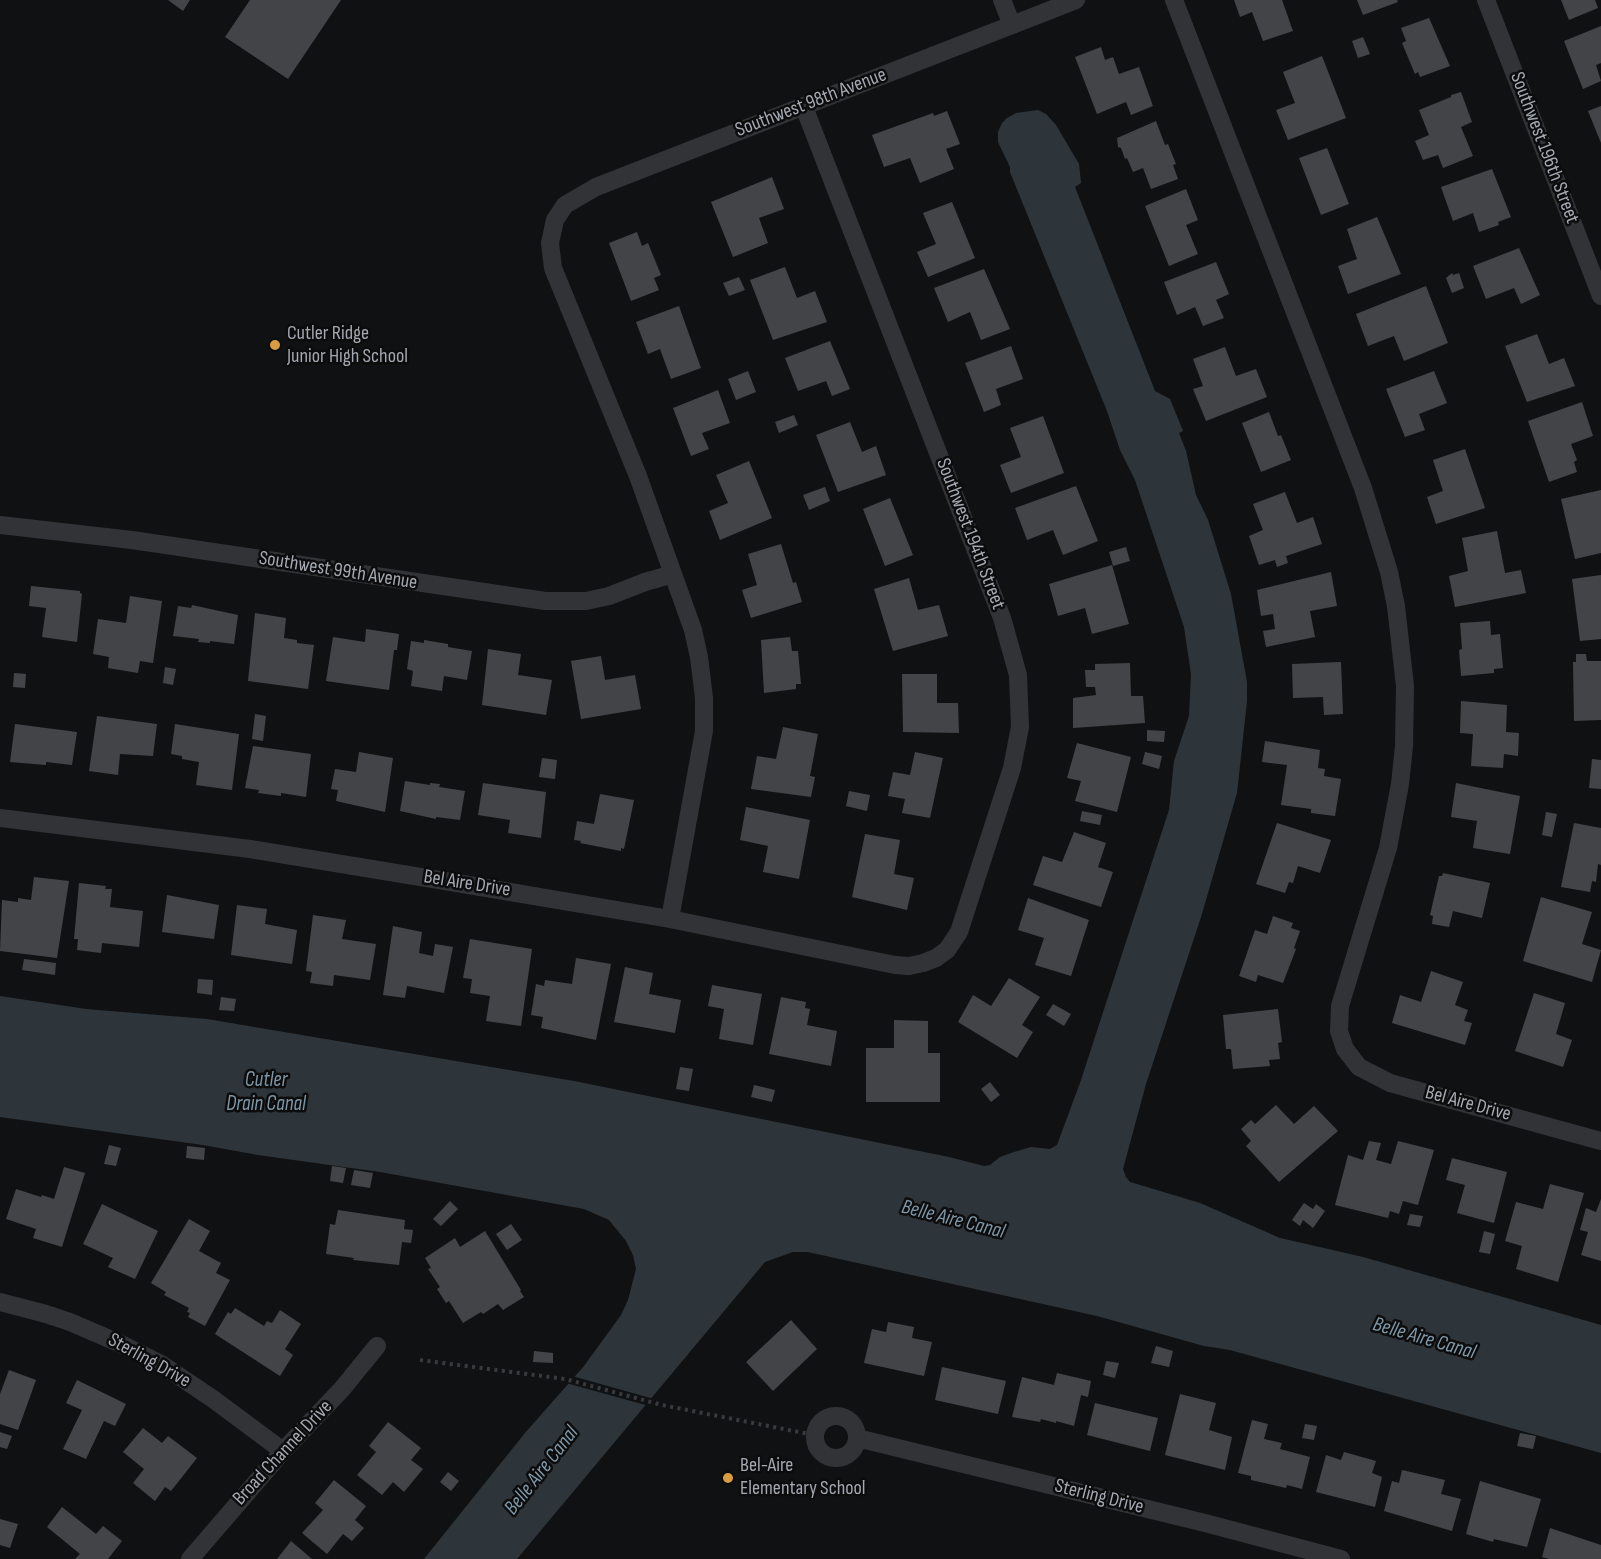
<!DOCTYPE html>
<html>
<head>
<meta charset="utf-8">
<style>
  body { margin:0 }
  canvas { display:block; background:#101112 }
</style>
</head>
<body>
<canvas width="1601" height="1559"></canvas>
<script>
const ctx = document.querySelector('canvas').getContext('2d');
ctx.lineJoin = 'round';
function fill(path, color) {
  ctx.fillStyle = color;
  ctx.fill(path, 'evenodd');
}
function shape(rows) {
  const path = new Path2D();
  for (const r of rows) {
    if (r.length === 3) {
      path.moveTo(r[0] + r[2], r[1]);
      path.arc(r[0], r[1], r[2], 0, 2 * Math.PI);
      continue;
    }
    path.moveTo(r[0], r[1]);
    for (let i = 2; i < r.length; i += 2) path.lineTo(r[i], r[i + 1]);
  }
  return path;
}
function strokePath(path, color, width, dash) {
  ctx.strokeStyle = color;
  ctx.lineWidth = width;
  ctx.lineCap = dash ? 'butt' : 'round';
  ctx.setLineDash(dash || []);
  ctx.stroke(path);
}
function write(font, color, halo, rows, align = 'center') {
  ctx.font = font + ' "Sofia Sans Condensed",sans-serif';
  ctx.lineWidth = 5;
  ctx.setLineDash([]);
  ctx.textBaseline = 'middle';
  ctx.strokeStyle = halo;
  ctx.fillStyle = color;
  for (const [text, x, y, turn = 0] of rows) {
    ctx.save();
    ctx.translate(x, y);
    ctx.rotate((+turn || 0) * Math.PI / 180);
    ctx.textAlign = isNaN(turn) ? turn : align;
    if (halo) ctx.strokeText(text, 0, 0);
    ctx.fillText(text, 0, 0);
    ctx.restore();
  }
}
fill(shape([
  [1038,110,1046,114,1056,125,1079,164,1081,183,1075,187,1155,391,1170,399,1183,431,1179,433,1186,451,1196,495,1208,520,1231,594,1247,682,1247,701,1237,793,1201,917,1146,1084,1123,1169,1126,1177,1130,1182,1200,1203,1280,1238,1363,1257,1601,1325,1601,1453,1230,1350,1204,1346,1097,1316,808,1252,793,1252,765,1262,517,1559,424,1559,525,1433,584,1366,621,1315,628,1300,636,1269,633,1255,626,1241,609,1220,584,1209,380,1172,258,1155,203,1145,0,1117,0,996,86,1009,207,1019,574,1081,949,1157,984,1166,990,1165,1000,1157,1014,1152,1031,1147,1050,1149,1057,1145,1080,1083,1169,810,1174,761,1189,716,1191,674,1184,627,1135,480,1120,450,1107,411,1010,172,1010,167,998,142,998,132,1002,123,1007,118,1016,113]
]), '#2e353a');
fill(shape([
  [572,1376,654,1399,649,1406,566,1383]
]), '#101112');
fill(shape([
  [168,0,190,0,183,11],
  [250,0,341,0,288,79,225,37],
  [1234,0,1282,0,1293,31,1263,41,1252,12,1240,17],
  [1357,0,1397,0,1398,2,1363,15],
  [1561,0,1595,0,1598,8,1569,20],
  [1429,18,1450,66,1420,77,1418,72,1415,74,1402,43,1406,41,1401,28],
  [1601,26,1601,63,1596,65,1601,81,1583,89,1564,41],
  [1363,37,1370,54,1358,58,1352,41],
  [1101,47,1105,60,1113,57,1119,74,1139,67,1153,106,1131,115,1126,102,1097,114,1075,57],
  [1322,56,1346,118,1288,140,1276,110,1295,103,1283,72],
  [1461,92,1472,122,1461,127,1473,156,1443,168,1438,155,1423,160,1415,141,1429,135,1419,110,1451,97,1451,95],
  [1601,106,1601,143,1588,111],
  [947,111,960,144,946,149,954,169,920,183,910,158,884,167,872,135,933,113,934,116],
  [1156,121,1165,145,1168,144,1176,164,1173,165,1178,179,1151,189,1143,168,1133,172,1127,158,1125,159,1121,148,1118,147,1117,138],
  [1327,148,1349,204,1321,215,1299,158],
  [1492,169,1511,217,1498,222,1499,225,1479,232,1473,213,1453,221,1441,187],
  [772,177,784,209,759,218,768,243,733,257,711,202],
  [1186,189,1198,220,1186,225,1198,254,1169,266,1145,206],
  [952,202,975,258,928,277,917,252,936,244,923,213],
  [1377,217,1401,274,1348,294,1338,266,1357,259,1347,229],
  [637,232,642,246,648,243,661,275,654,278,659,290,631,301,609,243],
  [1519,248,1540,295,1521,304,1514,288,1486,299,1473,266],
  [1216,262,1229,294,1216,300,1224,318,1203,326,1195,307,1177,315,1164,282],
  [785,267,797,298,815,291,827,322,773,340,750,280],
  [984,269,1010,329,981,340,970,312,948,322,934,288],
  [1452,273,1453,275,1459,273,1464,288,1452,293,1446,278],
  [739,277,745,290,729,296,723,283],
  [1426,286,1448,343,1404,361,1394,336,1368,346,1356,314],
  [679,306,701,368,671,379,660,349,648,354,636,322],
  [1537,334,1549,364,1564,358,1575,386,1527,402,1505,346],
  [830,341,850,389,832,396,826,381,798,391,785,358],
  [1011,346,1023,379,996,389,1001,405,984,412,965,363],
  [1225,347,1236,376,1256,369,1267,397,1206,421,1193,389,1203,386,1193,359],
  [748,371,756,392,736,400,728,379],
  [1434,371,1447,403,1419,414,1425,430,1405,437,1386,389],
  [718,390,730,423,702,433,709,449,691,456,673,408],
  [1582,402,1593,436,1571,444,1577,460,1574,462,1577,472,1549,482,1528,421],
  [1269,412,1278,436,1281,435,1291,460,1261,472,1242,423],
  [794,415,798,425,779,433,775,422],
  [1043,416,1064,473,1011,493,1000,465,1021,457,1010,428],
  [850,422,862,452,876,446,886,475,838,492,816,435],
  [1465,449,1485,508,1436,524,1427,497,1443,491,1433,460],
  [749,461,772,518,720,540,709,511,728,503,716,475],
  [1076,486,1098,541,1063,555,1053,530,1027,540,1015,508],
  [825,487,830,501,809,510,803,495],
  [1601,490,1601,553,1575,559,1561,499],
  [1285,492,1297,523,1313,517,1322,544,1286,556,1288,563,1277,567,1275,560,1259,565,1249,536,1263,530,1253,504],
  [890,498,913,555,885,566,863,509],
  [1497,531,1505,573,1521,570,1526,593,1455,607,1449,576,1468,571,1462,538],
  [781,544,793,583,796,582,802,602,751,618,742,590,757,585,748,554],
  [1126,547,1130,561,1113,566,1109,552],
  [1112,565,1129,624,1092,634,1085,608,1058,616,1049,584],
  [1331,572,1337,606,1310,611,1315,637,1266,647,1263,631,1275,629,1273,614,1261,616,1257,590],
  [1601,575,1601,639,1580,641,1572,579],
  [909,578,918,610,939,605,948,636,893,651,874,589],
  [31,586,80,591,80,593,82,594,77,642,42,637,46,608,29,606],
  [130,596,162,601,153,663,140,661,138,673,108,668,109,657,93,654,98,619,126,623],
  [192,605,238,615,234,644,210,641,210,643,198,642,199,639,173,636,178,606,191,608],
  [255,613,286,618,284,638,297,640,297,643,314,645,308,689,248,681],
  [1490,621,1491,635,1500,634,1503,668,1494,669,1494,673,1461,676,1459,650,1462,649,1460,623],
  [366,629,399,634,397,650,394,650,389,690,326,681,333,637,365,642],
  [790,637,792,651,798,651,801,684,796,684,796,689,764,693,761,640],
  [424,640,448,644,448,647,472,651,467,680,444,676,442,691,411,686,413,671,407,669,411,641,424,643],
  [488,649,521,654,518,675,552,680,546,715,482,705],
  [1576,654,1586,654,1587,661,1601,661,1601,720,1574,721,1573,662,1576,662],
  [601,656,605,680,635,675,641,709,581,719,571,661],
  [1341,662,1343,714,1324,715,1323,697,1293,698,1292,664],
  [1130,663,1131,696,1143,696,1145,723,1073,728,1073,698,1096,695,1095,687,1086,687,1085,670,1095,670,1095,664],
  [165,667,176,669,173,685,163,683],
  [14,673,26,674,25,688,13,687],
  [902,674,937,674,937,703,958,703,959,733,903,732],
  [1461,701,1507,705,1506,732,1519,733,1518,756,1504,754,1503,768,1471,766,1473,734,1460,733],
  [255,714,266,716,263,741,252,739],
  [97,716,157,724,153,756,120,754,118,775,89,771],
  [15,724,77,732,72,765,46,762,46,765,10,762],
  [175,724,239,734,232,790,196,785,199,762,182,759,182,756,171,754],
  [783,727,818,734,810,776,815,777,811,797,751,789,757,756,776,759],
  [1147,730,1165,731,1164,742,1147,741],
  [1265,741,1320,750,1318,768,1325,769,1324,776,1341,779,1335,816,1311,813,1311,809,1281,805,1287,765,1262,762],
  [1077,743,1131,757,1117,812,1075,801,1081,781,1067,778],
  [253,746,311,754,306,797,281,793,281,796,258,793,259,790,245,788],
  [359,752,393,758,385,812,336,801,338,790,331,789,335,769,356,772],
  [915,752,943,758,930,818,902,813,905,799,888,796,893,772,910,775],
  [1145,752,1162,756,1159,769,1142,764],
  [542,758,557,760,555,779,539,777],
  [1592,759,1601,760,1601,789,1589,788],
  [405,781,430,785,430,783,440,784,439,787,465,791,460,820,436,817,436,819,400,811],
  [483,783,546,792,541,838,508,833,510,820,478,815],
  [1456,783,1520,796,1510,854,1473,848,1477,821,1451,817],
  [849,791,870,795,867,811,846,806],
  [600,794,634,800,624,849,621,848,621,851,580,843,581,841,574,840,577,821,594,824],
  [746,807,810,820,799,879,763,872,768,846,740,840],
  [1082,811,1102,815,1100,825,1080,821],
  [1546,812,1557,814,1552,837,1542,835],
  [1277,823,1331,840,1320,873,1298,866,1293,883,1289,882,1285,893,1256,884],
  [1574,823,1601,828,1601,865,1598,864,1596,882,1592,881,1590,892,1561,887],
  [1074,832,1106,843,1098,867,1113,872,1101,907,1033,885,1043,856,1062,862],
  [865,834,900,840,894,874,914,878,907,910,852,897],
  [1443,873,1490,883,1482,918,1453,911,1449,927,1432,924,1433,916,1430,915,1439,876,1442,876],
  [34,877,69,881,57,958,0,951,2,900,18,902,18,898,31,900],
  [79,883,106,886,105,889,112,889,110,907,143,911,139,947,102,943,101,953,77,950,78,939,74,939],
  [167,895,219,905,214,939,162,932],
  [1541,897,1592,912,1582,944,1601,950,1592,982,1523,961],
  [1028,898,1089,920,1071,976,1035,965,1044,938,1018,930],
  [237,905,267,909,265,924,297,930,292,964,231,955],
  [313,915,346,920,342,939,376,944,370,980,334,975,333,986,310,983,312,972,306,971],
  [1273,916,1293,923,1291,928,1300,931,1294,948,1296,949,1283,983,1258,975,1256,982,1239,976,1255,930,1267,934],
  [393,926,422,932,419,953,433,956,435,944,453,947,444,993,407,986,405,998,383,995],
  [470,939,532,949,521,1026,486,1021,490,996,470,993,472,979,463,978],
  [576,958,611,964,596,1040,541,1028,543,1017,531,1015,536,984,544,986,545,980,572,984],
  [24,959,56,963,55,975,22,970],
  [625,967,653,973,649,994,681,1000,675,1033,614,1022],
  [1431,971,1463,982,1455,1005,1468,1010,1464,1021,1472,1023,1465,1045,1392,1023,1400,995,1421,1002],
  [1009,978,1040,997,1022,1025,1033,1032,1017,1058,958,1022,973,995,991,1006],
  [198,979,213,980,212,995,197,993],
  [712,985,762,994,753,1045,719,1039,724,1009,708,1006],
  [1534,993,1565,1003,1556,1034,1572,1040,1563,1067,1515,1051],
  [221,997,236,999,234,1011,219,1010],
  [781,997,806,1002,805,1008,810,1009,807,1025,837,1031,831,1066,769,1054],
  [1053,1004,1071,1014,1064,1026,1046,1015],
  [1278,1009,1282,1042,1278,1043,1280,1059,1269,1060,1270,1066,1233,1069,1231,1049,1226,1049,1223,1015],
  [894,1020,928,1021,928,1053,940,1053,940,1102,866,1102,866,1048,894,1048],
  [680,1067,693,1069,689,1091,676,1089],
  [990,1082,1000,1095,991,1102,981,1089],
  [754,1085,775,1090,772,1102,751,1097],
  [1276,1105,1294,1124,1314,1106,1338,1131,1279,1182,1246,1146,1251,1141,1241,1129,1251,1120,1255,1124],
  [1369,1141,1381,1143,1376,1160,1391,1164,1398,1141,1434,1150,1418,1205,1403,1201,1399,1214,1390,1211,1388,1218,1335,1205,1348,1155,1363,1160],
  [109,1145,121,1148,116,1166,104,1164],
  [187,1146,205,1148,204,1160,186,1158],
  [1452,1158,1507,1172,1494,1223,1457,1213,1465,1185,1446,1180],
  [332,1166,346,1168,343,1183,330,1181],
  [64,1167,85,1173,62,1247,33,1238,36,1229,6,1219,16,1189,41,1197,42,1195,54,1199],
  [354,1170,373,1173,370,1188,351,1185],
  [1550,1184,1584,1193,1558,1282,1516,1269,1522,1246,1505,1241,1516,1202,1543,1209],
  [1601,1199,1601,1261,1581,1255,1588,1232,1580,1230,1586,1208,1596,1212],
  [450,1201,458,1209,441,1226,433,1219],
  [1304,1203,1313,1209,1316,1204,1325,1211,1313,1228,1303,1220,1300,1226,1292,1220],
  [102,1204,158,1231,135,1279,108,1267,113,1258,83,1244],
  [338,1210,405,1220,404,1229,413,1230,412,1237,411,1243,402,1242,399,1265,353,1260,354,1258,326,1254,330,1224,335,1225],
  [1410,1214,1423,1216,1420,1227,1407,1225],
  [189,1219,210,1231,199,1251,221,1263,216,1273,230,1280,205,1326,188,1317,190,1313,187,1312,189,1308,164,1295,166,1292,151,1283],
  [511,1224,522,1240,507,1250,496,1234],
  [485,1231,521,1290,520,1291,524,1297,503,1310,498,1304,483,1314,481,1312,463,1323,449,1301,446,1303,437,1289,440,1287,428,1269,431,1268,425,1258,455,1238,460,1247],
  [1484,1231,1495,1234,1490,1254,1479,1252],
  [235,1308,264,1326,267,1321,272,1323,280,1310,301,1324,285,1349,293,1355,280,1376,215,1334,228,1312,231,1314],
  [791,1320,817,1349,773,1391,746,1362],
  [888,1322,914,1327,912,1338,932,1342,924,1376,864,1363,872,1329,886,1332],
  [1156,1346,1173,1351,1169,1367,1151,1363],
  [534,1351,553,1353,553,1363,533,1362],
  [1106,1361,1119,1363,1115,1378,1103,1375],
  [942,1367,1006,1381,998,1414,935,1400],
  [9,1370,36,1380,18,1430,0,1424,0,1394],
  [1057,1373,1091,1381,1088,1397,1081,1395,1074,1426,1056,1421,1056,1423,1041,1419,1040,1422,1012,1417,1022,1377,1054,1385],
  [77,1380,126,1404,115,1426,104,1421,86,1459,63,1449,82,1410,66,1403],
  [1180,1394,1216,1403,1209,1430,1232,1437,1225,1470,1165,1455],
  [1095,1403,1158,1418,1150,1451,1087,1435],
  [1252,1420,1268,1424,1264,1439,1282,1443,1280,1449,1310,1457,1302,1489,1287,1485,1286,1488,1251,1480,1251,1476,1238,1473],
  [388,1422,421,1448,411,1460,423,1469,404,1492,393,1482,382,1495,357,1475,376,1452,369,1446],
  [1305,1424,1317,1426,1314,1440,1302,1438],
  [143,1428,162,1443,168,1436,197,1458,171,1491,165,1487,155,1501,133,1483,144,1469,123,1452],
  [0,1432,12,1436,7,1449,0,1447],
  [1520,1433,1536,1436,1533,1449,1517,1446],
  [1344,1452,1376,1461,1372,1473,1382,1477,1375,1507,1316,1492,1326,1455,1341,1460],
  [1402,1470,1445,1480,1441,1494,1461,1499,1452,1531,1384,1511,1392,1481,1399,1483],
  [448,1472,459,1481,451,1491,440,1482],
  [334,1480,366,1506,355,1520,364,1528,352,1541,343,1534,327,1554,302,1533,323,1510,315,1503],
  [1480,1481,1541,1499,1527,1547,1494,1539,1493,1542,1466,1534],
  [62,1507,96,1534,103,1526,122,1541,108,1559,75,1559,80,1554,47,1527],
  [0,1519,18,1524,10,1548,0,1545],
  [1550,1528,1601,1545,1601,1559,1549,1559,1542,1557],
  [291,1541,312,1559,277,1559]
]), '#424447');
strokePath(shape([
  [420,1360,565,1379,662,1405,814,1435]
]), '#383a3d', 4, [3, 4.5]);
strokePath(shape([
  [1002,0,1012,25],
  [1174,0,1363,488,1389,572,1396,606,1405,686,1404,746,1400,784,1388,848,1340,1006,1339,1031,1345,1049,1359,1067,1390,1083,1601,1141],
  [1486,0,1601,296],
  [0,525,132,540,545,601,586,601,609,596,645,582,673,574],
  [0,818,250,849,445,881,670,919,895,965,909,966,923,963,936,958,947,950,959,932,1012,768,1020,727,1018,675,1002,618,804,107],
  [670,919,704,731,704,698,699,657,693,630,638,476,553,268,550,243,555,220,565,205,596,187,1076,0],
  [0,1302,46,1314,70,1322,121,1344,161,1364,213,1399,283,1451],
  [836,1437,21],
  [857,1438,1205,1523,1341,1559],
  [190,1559,283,1451,342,1389,377,1346]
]), '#323336', 18);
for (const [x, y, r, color] of [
  [275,345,6,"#d99d41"],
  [728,1478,6,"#d99d41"]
]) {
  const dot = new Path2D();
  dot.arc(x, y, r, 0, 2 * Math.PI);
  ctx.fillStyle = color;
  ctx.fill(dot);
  strokePath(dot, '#0c0c0d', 2);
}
write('20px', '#a3a8b1', '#0c0c0d', [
  ["Southwest 98th Avenue",811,103,-21],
  ["Southwest 196th Street",1544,148,69],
  ["Southwest 194th Street",970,534,69],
  ["Southwest 99th Avenue",338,571,9],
  ["Bel Aire Drive",467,884,9],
  ["Bel Aire Drive",1468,1104,15],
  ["Sterling Drive",149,1361,29],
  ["Broad Channel Drive",283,1453,-47],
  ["Sterling Drive",1099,1497,14]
]);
write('20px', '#a3a8b1', '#0c0c0d', [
  ["Cutler Ridge",287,334],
  ["Junior High School",287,357],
  ["Bel-Aire",740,1466],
  ["Elementary School",740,1489]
], 'left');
write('italic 21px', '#7e97a8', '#0c0c0d', [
  ["Cutler",266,1081],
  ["Drain Canal",266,1105],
  ["Belle Aire Canal",953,1220,14],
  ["Belle Aire Canal",1424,1339,16],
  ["Belle Aire Canal",542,1471,-52]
]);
</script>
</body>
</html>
